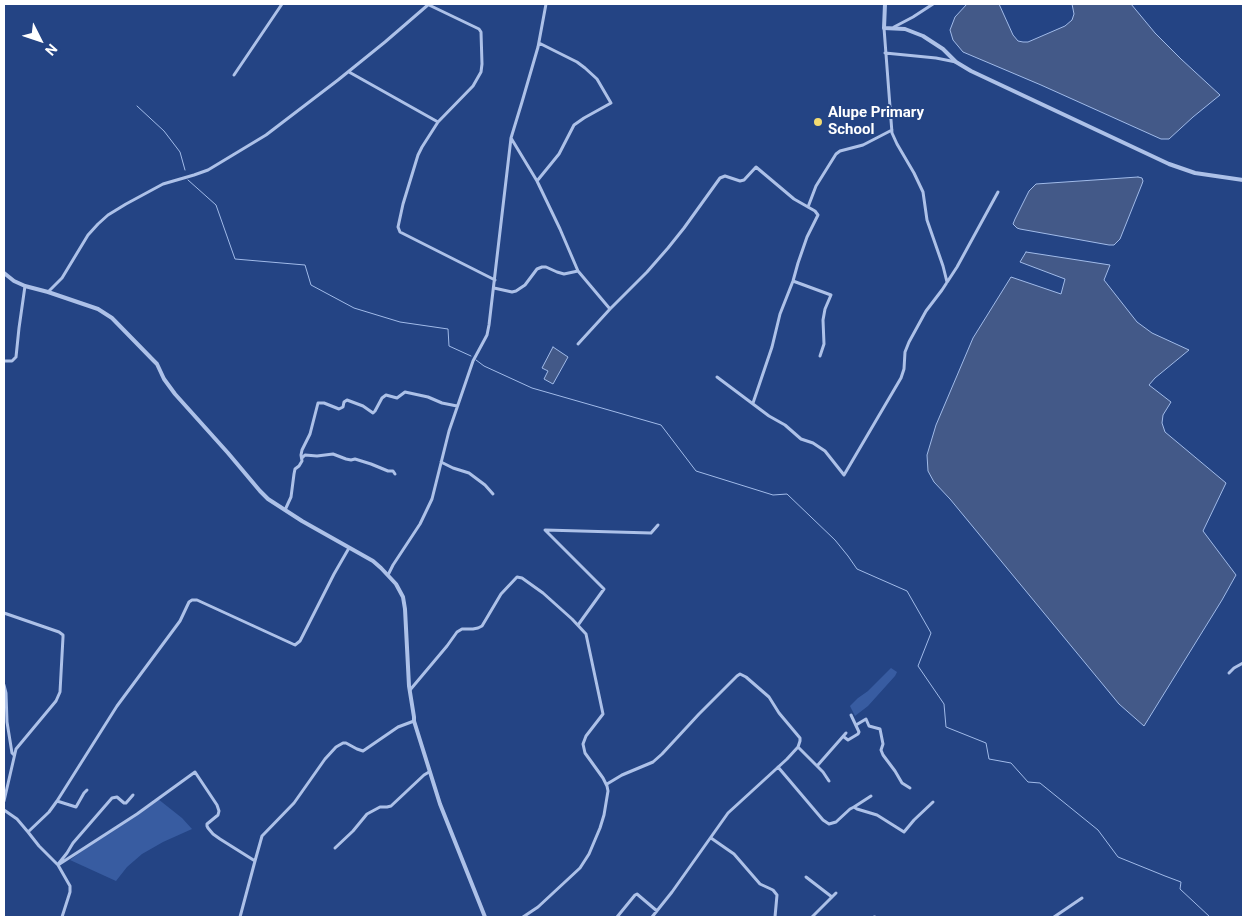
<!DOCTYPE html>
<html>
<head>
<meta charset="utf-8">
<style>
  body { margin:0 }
  #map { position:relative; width:1247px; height:921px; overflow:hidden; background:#244484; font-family:Roboto,sans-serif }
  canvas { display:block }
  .frame { position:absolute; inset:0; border:5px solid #fff; pointer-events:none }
  .north { position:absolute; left:15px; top:15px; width:50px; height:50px; -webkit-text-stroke:4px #244484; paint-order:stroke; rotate:131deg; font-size:14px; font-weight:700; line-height:20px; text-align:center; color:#fff }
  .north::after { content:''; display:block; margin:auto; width:18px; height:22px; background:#fff; clip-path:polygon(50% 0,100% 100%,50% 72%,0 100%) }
</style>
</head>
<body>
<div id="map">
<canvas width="1247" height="921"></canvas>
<div class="frame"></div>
<div class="north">N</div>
</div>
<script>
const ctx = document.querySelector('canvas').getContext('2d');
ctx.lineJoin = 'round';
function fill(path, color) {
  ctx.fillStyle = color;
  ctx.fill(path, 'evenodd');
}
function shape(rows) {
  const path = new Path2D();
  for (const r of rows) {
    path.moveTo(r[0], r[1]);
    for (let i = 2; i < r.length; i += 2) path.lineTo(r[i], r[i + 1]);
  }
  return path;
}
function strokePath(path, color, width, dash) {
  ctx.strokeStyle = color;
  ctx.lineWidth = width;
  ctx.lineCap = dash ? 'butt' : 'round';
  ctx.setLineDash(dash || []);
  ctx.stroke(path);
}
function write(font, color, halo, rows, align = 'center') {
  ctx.font = font + ' Roboto,sans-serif';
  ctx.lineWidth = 4;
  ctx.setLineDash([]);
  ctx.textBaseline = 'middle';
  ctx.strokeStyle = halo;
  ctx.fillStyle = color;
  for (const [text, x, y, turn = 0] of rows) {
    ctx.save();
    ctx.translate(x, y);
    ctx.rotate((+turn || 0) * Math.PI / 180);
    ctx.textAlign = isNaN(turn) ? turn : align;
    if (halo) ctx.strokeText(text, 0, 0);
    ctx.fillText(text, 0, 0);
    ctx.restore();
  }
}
fill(shape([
  [891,668,897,672,895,676,868,706,855,716,850,706,858,698,868,691],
  [158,799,182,818,192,829,163,842,142,854,127,867,116,881,70,860,94,842]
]), '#385ca1');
const water = shape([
  [967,4,999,4,1013,35,1018,41,1023,42,1028,42,1065,26,1072,20,1074,14,1072,4,1131,4,1155,33,1181,59,1220,95,1193,117,1169,139,1161,139,1041,85,963,52,953,40,950,30,955,17,967,4],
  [1138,177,1142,178,1143,181,1142,184,1120,239,1114,245,1109,245,1020,229,1017,228,1013,224,1015,219,1029,191,1036,184,1138,177],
  [1026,252,1110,265,1104,280,1137,322,1152,333,1189,350,1155,378,1149,385,1171,402,1163,415,1162,423,1165,432,1226,483,1203,531,1236,575,1222,600,1144,726,1119,704,950,499,934,482,928,471,927,455,936,425,973,338,1011,277,1061,294,1065,279,1020,262,1026,252],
  [553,347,568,357,553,384,544,379,548,371,542,368,553,347]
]);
fill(water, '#435988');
strokePath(water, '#a1bbe9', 1);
strokePath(shape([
  [137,106,164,131,180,152,185,170],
  [188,180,216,205,235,259,305,265,311,285,354,308,400,322,448,329,449,346,471,356],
  [476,360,484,366,532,388,661,425,696,471,773,495,787,494,835,540,848,556,857,569,907,591,931,633,918,666,944,704,946,727,986,743,989,759,1011,763,1028,782,1040,783,1098,830,1118,857,1165,876,1181,882,1180,889,1210,917]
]), '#a1bbe9', 1);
strokePath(shape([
  [429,5,479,29,481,32,482,64,481,72,473,86,438,122,422,147,418,155,403,204,398,227,400,232,495,280],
  [894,27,913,17,933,4],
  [884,28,892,133,897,144,914,173,923,192,927,220,943,266,947,282],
  [885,53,936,58,956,62],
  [349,72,438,122],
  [234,75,282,4],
  [511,138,537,181,560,229,578,271,610,309],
  [537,181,559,154,574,125,584,118,611,103,597,79,585,68,577,62,539,43],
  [808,207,816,186,836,154,840,151,863,145,892,130],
  [793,281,831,295,825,309,823,320,824,344,820,356],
  [494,288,512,292,516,291,525,285,537,269,542,267,546,267,557,272,564,274,578,271],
  [48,292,62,278,88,235,98,224,108,215,126,204,163,184,194,175,208,170,266,135,338,80,385,42,429,4],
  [578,344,610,309,647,272,668,248,684,228,720,178,725,176,740,181,744,180,756,167,794,199,815,211,818,215,807,237,798,263,793,281,780,314,772,347,753,403],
  [4,361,12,361,16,357,19,328,25,286],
  [717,377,769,416,785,425,801,439,813,443,825,451,844,475,901,378,904,369,905,352,909,342,926,311,942,290,957,267,998,192],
  [302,458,305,455,317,456,333,454,346,459,351,460,355,459,371,464,388,471,393,471,395,474],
  [441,462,453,468,469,473,485,485,493,494],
  [285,510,291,497,294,474,295,469,299,466,302,461,301,455,302,450,310,434,318,403,324,403,339,409,343,407,344,402,347,400,363,406,373,413,375,411,382,398,386,395,397,398,405,392,428,397,442,403,457,406],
  [388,575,393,565,420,524,432,499,449,431,473,361,487,335,489,325,511,138,522,102,538,47,546,4],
  [4,613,59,632,63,635,63,637,60,692,56,701,16,749,4,801],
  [578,625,604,589,545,530,651,533,658,525],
  [1229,673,1234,668,1243,663],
  [4,685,6,693,7,722,12,753,14,755],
  [410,690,447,646,457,632,462,629,473,629,478,628,482,626,501,594,517,577,522,578,543,593,572,619,586,634,603,714,586,736,583,744,585,753,603,778,607,786,608,791,604,815,600,828,589,854,580,868,538,907,523,917],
  [856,725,866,719,869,726,880,729,883,744,881,750,883,755,895,771,902,783,910,788],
  [844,737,848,740,858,734,859,732,851,715],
  [798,747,823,772,829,781],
  [817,766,846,733],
  [778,767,823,820,829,824,836,822,850,809,854,807,857,809,877,815,904,832,914,820,933,802],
  [607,784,622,775,653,762,662,754,699,714,737,676,740,674,746,677,769,697,779,713,800,738,800,741,798,747,787,759,728,813,672,892,652,917],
  [133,795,126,803,124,803,117,797,112,798,73,843,67,853,59,863,58,865,137,814,195,772,217,805,219,811,218,815,207,824,207,826,208,828,213,834,220,839,255,861],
  [57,801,117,706,180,621,189,602,192,600,197,600,295,645,300,641,334,574,349,548],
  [854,807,871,796],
  [4,810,17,819,28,832],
  [711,838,734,854,760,884,773,890,777,895,775,917],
  [335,848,353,831,367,814,380,807,387,807,391,806,424,775,429,772],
  [806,877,832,897],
  [62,917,70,892,70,886,58,865,39,846,28,832,49,812,57,801,76,807,84,793,87,790],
  [240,917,255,861,262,836,294,803,325,759,336,747,343,743,346,743,357,749,363,751,398,727,414,721],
  [617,917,635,895,637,894,657,911],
  [812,917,836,893],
  [874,917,875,917],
  [1054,917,1082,898]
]), '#adc1e8', 3);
strokePath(shape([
  [885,4,884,28,905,29,923,36,943,49,956,62,971,71,1169,164,1195,173,1243,180],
  [4,273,14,281,25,286,48,292,98,309,112,318,153,360,157,364,164,379,175,394,228,453,260,491,268,499,302,521,373,561,381,568,396,584,403,597,405,609,409,686,414,717,414,721,440,804,485,917]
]), '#adc1e8', 4);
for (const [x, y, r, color] of [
  [818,122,5,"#f3db71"]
]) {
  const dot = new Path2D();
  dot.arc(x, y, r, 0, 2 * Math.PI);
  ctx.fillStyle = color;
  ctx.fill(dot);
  strokePath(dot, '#244484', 2);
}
write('bold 15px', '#fff', '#244484', [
  ["Alupe Primary",828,113],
  ["School",828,130]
], 'left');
</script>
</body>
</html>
